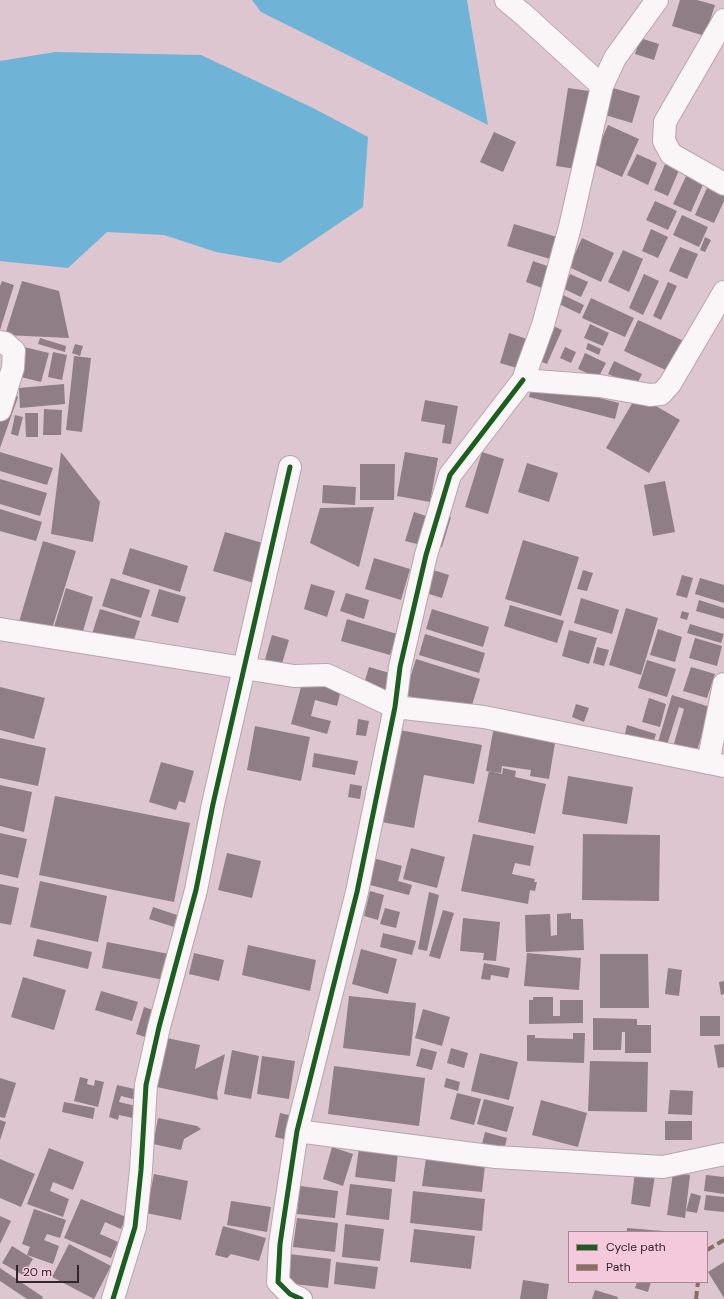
<!DOCTYPE html>
<html>
<head>
<meta charset="utf-8">
<style>
  body { margin:0 }
  #map { position:relative; width:724px; height:1299px; overflow:hidden; background:#ddc6cf; font-family:"DM Sans",sans-serif }
  canvas { display:block }
  .legend { position:absolute; left:568px; top:1231px; width:140px; height:52px; box-sizing:border-box; background:#f3c9db; border:1px solid #a78795; margin:0; padding:5px 7px; list-style:none; font-size:12px; color:#34242b }
  .legend li { display:flex; align-items:center; gap:8px; height:20px }
  .legend b { width:20px; border:1px solid #a78795 }
  .scale { position:absolute; left:16px; top:1265px; width:63px; height:18px; box-sizing:border-box; border:2px solid #34242b; border-top:0; padding-left:5px; font-size:12px; line-height:14px; white-space:nowrap; color:#34242b; -webkit-text-stroke:3px #f3c9db; paint-order:stroke }
</style>
</head>
<body>
<div id="map">
<canvas width="724" height="1299"></canvas>
<ul class="legend">
<li><b style="height:5px;background:#1b5e20"></b>Cycle path</li>
<li><b style="height:5px;background:#8d6e63"></b>Path</li>
</ul>
<div class="scale">20 m</div>
</div>
<script>
const ctx = document.querySelector('canvas').getContext('2d');
ctx.lineJoin = 'round';
function fill(path, color) {
  ctx.fillStyle = color;
  ctx.fill(path, 'evenodd');
}
function shape(rows) {
  const path = new Path2D();
  for (const r of rows) {
    path.moveTo(r[0], r[1]);
    for (let i = 2; i < r.length; i += 2) path.lineTo(r[i], r[i + 1]);
  }
  return path;
}
function strokePath(path, color, width, dash) {
  ctx.strokeStyle = color;
  ctx.lineWidth = width;
  ctx.lineCap = dash ? 'butt' : 'round';
  ctx.setLineDash(dash || []);
  ctx.stroke(path);
}
fill(shape([
  [252,0,467,0,488,125,261,12],
  [55,52,201,55,313,108,368,137,363,207,280,263,216,252,164,235,107,232,68,268,0,261,0,61]
]), '#6fb3d7');
fill(shape([
  [680,0,697,0,715,5,705,36,672,26],
  [640,38,659,44,654,60,635,54],
  [568,88,589,91,576,169,556,166],
  [613,88,640,96,632,123,605,115],
  [608,125,639,139,622,177,591,163],
  [494,132,516,142,503,172,480,162],
  [637,154,657,163,648,185,627,175],
  [666,162,680,168,668,196,654,190],
  [688,172,705,180,691,212,673,204],
  [710,181,724,188,724,201,714,223,695,215],
  [655,201,677,211,668,230,646,220],
  [682,215,708,227,699,247,673,235],
  [514,224,557,237,550,259,507,246],
  [651,229,668,237,658,258,642,251],
  [705,237,711,240,705,252,700,250],
  [582,238,614,253,601,282,569,267],
  [680,247,698,254,687,279,669,271],
  [623,250,643,259,629,292,608,282],
  [533,261,550,267,542,288,526,282],
  [570,274,588,282,581,297,564,289],
  [644,274,659,281,643,315,629,308],
  [2,281,14,285,0,330,0,286],
  [22,281,59,291,69,338,5,335],
  [668,282,677,286,661,320,653,316],
  [561,294,584,305,580,314,557,303],
  [591,298,634,318,625,337,582,318],
  [638,320,684,341,670,372,624,351],
  [549,324,562,330,547,364,534,359],
  [590,324,609,333,603,346,584,338],
  [509,333,530,340,520,369,500,363],
  [40,338,66,346,65,352,38,344],
  [588,343,601,349,599,355,586,349],
  [75,344,83,346,80,356,72,353],
  [24,347,49,353,41,382,17,376],
  [565,347,576,352,571,363,560,358],
  [53,352,67,355,62,380,48,377],
  [585,353,606,363,598,378,578,369],
  [74,356,91,358,82,432,66,430],
  [614,361,642,374,636,386,608,374],
  [533,381,619,403,615,419,529,397],
  [64,384,65,404,20,408,19,388],
  [9,393,18,397,0,448,0,417],
  [637,395,680,420,649,473,606,448],
  [425,400,458,406,451,444,442,443,445,425,421,421],
  [44,409,62,410,61,435,43,435],
  [25,413,38,413,38,437,26,437],
  [15,415,23,417,18,436,11,434],
  [0,452,53,468,47,485,0,471],
  [61,452,100,502,93,542,51,534],
  [405,452,438,458,430,502,397,496],
  [482,452,504,459,488,514,465,507],
  [527,463,558,473,549,502,518,492],
  [360,464,395,464,394,500,360,500],
  [0,479,47,493,40,516,0,504],
  [665,481,675,532,653,536,644,485],
  [323,485,356,487,355,505,322,503],
  [374,507,359,567,310,543,320,508],
  [0,509,42,522,36,541,0,531],
  [414,512,429,517,421,545,405,541],
  [440,514,451,517,442,547,431,543],
  [225,532,266,544,254,583,213,571],
  [523,540,579,557,561,616,505,599],
  [43,541,76,551,51,632,19,622],
  [130,548,188,566,180,592,122,574],
  [374,558,410,569,401,600,365,589],
  [430,569,449,575,442,598,423,592],
  [583,570,593,573,587,591,577,589],
  [682,575,693,578,687,598,676,595],
  [111,578,150,590,141,618,102,606],
  [700,578,724,585,724,603,695,594],
  [311,584,335,591,327,617,304,609],
  [66,588,93,597,81,638,53,630],
  [159,589,186,597,178,623,151,616],
  [346,593,369,600,364,619,340,611],
  [581,598,619,610,612,634,574,623],
  [699,600,724,608,724,619,696,611],
  [510,605,564,621,557,643,504,626],
  [626,608,658,618,641,675,609,665],
  [100,609,140,621,131,649,91,637],
  [432,609,489,627,483,647,426,629],
  [682,611,689,613,687,620,680,618],
  [347,619,397,634,390,655,341,641],
  [690,624,724,634,721,643,687,633],
  [658,629,682,637,675,662,650,655],
  [569,630,597,638,589,664,562,656],
  [425,634,485,653,479,673,419,655],
  [272,635,289,640,281,667,264,663],
  [695,638,722,646,717,666,689,658],
  [597,647,609,650,604,666,593,663],
  [416,659,480,679,469,715,405,695],
  [647,660,676,669,667,697,638,688],
  [369,667,393,674,386,698,362,690],
  [691,667,715,674,707,698,683,691],
  [304,676,342,686,337,706,315,700,311,716,331,721,327,734,291,724],
  [0,687,45,698,34,739,0,730],
  [672,695,710,707,696,754,673,747,684,709,679,707,667,745,658,742],
  [649,698,666,704,660,727,642,722],
  [576,704,589,708,584,722,572,717],
  [358,719,369,721,366,736,356,735],
  [627,725,656,734,652,747,624,738],
  [255,726,310,737,301,781,247,770],
  [494,726,556,737,549,779,530,776,531,770,502,766,501,773,486,771],
  [394,729,482,745,474,784,424,775,414,828,376,821],
  [0,738,46,748,38,786,0,778],
  [314,753,358,761,355,775,312,767],
  [161,762,194,771,185,803,179,801,176,810,149,802],
  [503,768,516,771,515,777,546,784,535,834,478,822,489,771,502,774],
  [568,776,633,787,627,824,562,814],
  [350,784,362,786,360,799,348,797],
  [0,785,32,792,24,832,0,826],
  [55,796,190,823,174,902,39,875],
  [0,833,27,839,18,878,0,874],
  [473,834,534,846,530,866,515,863,512,874,535,879,534,882,537,882,535,891,530,890,528,904,461,891],
  [583,834,660,835,659,901,582,900],
  [411,848,445,857,437,888,403,879],
  [227,853,261,861,252,898,218,890],
  [373,858,402,866,398,881,412,885,409,895,366,884],
  [40,881,107,896,98,942,30,927],
  [0,884,19,888,11,925,0,923],
  [370,891,384,895,378,920,364,916],
  [429,892,439,895,427,951,418,949],
  [153,907,177,915,174,927,149,919],
  [385,908,400,912,396,928,380,924],
  [443,910,454,913,440,959,429,956],
  [571,913,571,919,583,919,584,950,526,952,525,915,550,914,551,936,557,935,557,914],
  [463,918,500,922,496,961,483,960,484,953,460,951],
  [383,933,416,941,412,955,380,947],
  [37,939,92,952,88,969,33,956],
  [107,942,169,954,164,980,102,968],
  [248,945,316,960,310,991,242,975],
  [361,949,397,959,388,994,352,984],
  [194,953,224,960,219,981,189,974],
  [527,953,581,958,579,990,524,986],
  [600,954,648,954,649,1008,600,1008],
  [484,963,510,968,508,978,491,975,490,980,481,979],
  [668,968,682,970,679,996,665,994],
  [23,977,66,990,54,1030,11,1017],
  [724,981,724,994,721,995,719,982],
  [101,991,138,1002,132,1021,95,1010],
  [349,996,416,1003,410,1056,343,1048],
  [533,997,553,997,553,1016,560,1016,560,1000,583,1000,583,1023,529,1024,529,1000,533,1000],
  [144,1007,159,1012,151,1039,136,1034],
  [423,1009,450,1017,442,1046,415,1038],
  [700,1016,720,1016,720,1036,700,1036],
  [593,1018,637,1019,637,1025,651,1025,651,1053,625,1053,625,1032,622,1032,621,1050,593,1050],
  [573,1033,585,1033,584,1063,527,1061,527,1035,535,1035,535,1038,573,1039],
  [162,1037,200,1045,195,1069,225,1054,217,1093,218,1100,152,1086],
  [724,1044,724,1067,718,1068,714,1045],
  [421,1048,437,1052,432,1070,416,1066],
  [451,1048,468,1053,464,1068,447,1063],
  [232,1050,259,1056,251,1099,224,1094],
  [480,1053,518,1062,509,1100,471,1091],
  [262,1056,295,1061,289,1099,257,1094],
  [590,1061,648,1062,647,1112,588,1111],
  [334,1066,425,1078,419,1126,328,1114],
  [80,1077,88,1079,87,1084,94,1086,95,1080,104,1082,98,1107,74,1101],
  [0,1078,16,1083,5,1118,0,1117],
  [446,1078,460,1082,458,1091,444,1087],
  [117,1085,139,1090,137,1100,121,1096,119,1102,136,1106,133,1118,119,1115,118,1120,109,1117],
  [670,1090,693,1091,692,1115,668,1114],
  [457,1093,481,1099,474,1125,450,1119],
  [484,1099,514,1107,507,1132,477,1124],
  [541,1100,587,1113,578,1147,532,1135],
  [64,1102,95,1108,93,1119,62,1112],
  [280,1113,293,1116,288,1140,275,1137],
  [158,1118,197,1126,201,1129,184,1139,181,1150,153,1144],
  [0,1120,6,1122,0,1140],
  [665,1121,692,1121,692,1140,665,1140],
  [485,1132,507,1138,504,1150,482,1144],
  [332,1147,353,1154,343,1186,323,1179],
  [49,1148,84,1162,73,1190,53,1182,50,1191,69,1199,63,1217,27,1204],
  [359,1148,398,1152,395,1182,355,1177],
  [426,1158,485,1165,482,1192,422,1186],
  [0,1159,35,1174,21,1207,0,1198],
  [635,1172,655,1175,650,1207,631,1204],
  [673,1173,690,1175,685,1218,667,1215],
  [154,1174,188,1181,181,1220,146,1213],
  [706,1175,724,1177,724,1194,704,1191],
  [350,1184,392,1189,389,1220,346,1215],
  [300,1186,338,1191,335,1218,297,1214],
  [413,1191,485,1199,482,1231,410,1223],
  [691,1193,701,1196,697,1213,686,1211],
  [706,1195,724,1197,724,1212,704,1210],
  [81,1199,126,1217,121,1229,105,1222,100,1234,118,1242,111,1258,64,1238],
  [231,1201,271,1207,267,1232,227,1225],
  [34,1209,66,1220,60,1238,47,1234,44,1240,59,1246,53,1264,27,1255,30,1247,22,1244],
  [0,1216,11,1221,0,1244],
  [297,1218,338,1223,335,1252,293,1247],
  [345,1224,384,1229,380,1261,342,1257],
  [223,1226,266,1238,259,1261,231,1254,227,1258,215,1255],
  [627,1228,663,1231,663,1232,627,1232],
  [414,1229,475,1236,471,1269,410,1262],
  [69,1244,111,1266,94,1299,52,1277],
  [12,1246,33,1259,23,1275,2,1263],
  [289,1254,331,1259,328,1288,286,1283],
  [336,1262,378,1267,375,1289,334,1284],
  [724,1262,724,1298,708,1272],
  [0,1268,43,1297,42,1299,27,1299,0,1281],
  [523,1280,549,1284,547,1299,520,1299],
  [637,1282,651,1282,648,1292,635,1288],
  [595,1290,618,1297,617,1299,592,1299]
]), '#8f7e86');
const street = shape([
  [506,0,524,15,602,86,570,227,543,325,523,380,600,386,650,395,661,394,670,384,724,292],
  [724,20,665,122,664,141,671,154,724,184],
  [602,86,615,58,657,0],
  [0,342,5,343,14,351,13,368,0,410],
  [0,629,294,676,327,675,395,707,484,717,724,766],
  [708,763,724,684],
  [297,1131,496,1157,663,1167,724,1154],
  [113,1299,135,1227,141,1170,146,1085,159,1027,196,890,213,804,290,467],
  [301,1299,290,1294,278,1282,280,1244,297,1131,357,892,395,707,400,667,426,555,450,475,523,380]
]);
strokePath(street, '#b7a5ad', 24);
strokePath(street, '#faf6f8', 22);
strokePath(shape([
  [707,1250,724,1240],
  [696,1299,698,1282]
]), '#8d6e63', 4, [8, 4]);
strokePath(shape([
  [113,1299,135,1227,141,1170,146,1085,159,1027,196,890,213,804,290,467],
  [301,1299,290,1294,278,1282,280,1244,297,1131,357,892,395,707,400,667,426,555,450,475,523,380]
]), '#1b5e20', 5);
</script>
</body>
</html>
